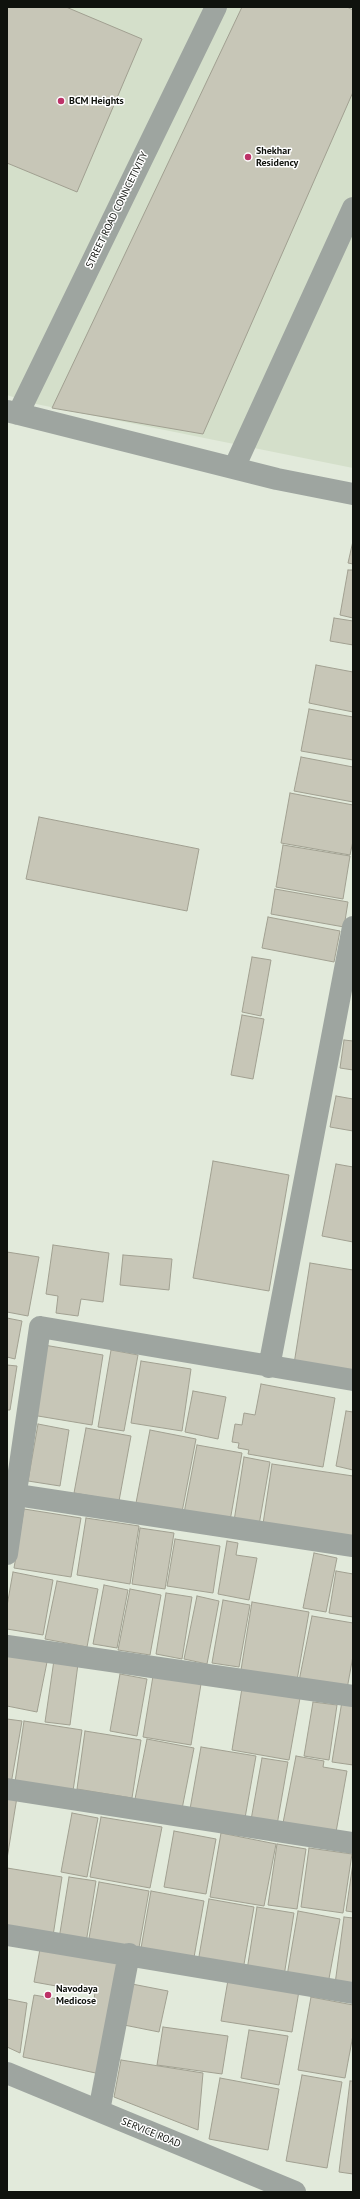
<!DOCTYPE html>
<html>
<head>
<meta charset="utf-8">
<style>
  body { margin:0 }
  #map { position:relative; width:360px; height:2199px; overflow:hidden; background:#e2eadb; font-family:"PT Sans",sans-serif }
  canvas { display:block }
  .frame { position:absolute; inset:0; border:8px solid #0f120d; pointer-events:none }
</style>
</head>
<body>
<div id="map">
<canvas width="360" height="2199"></canvas>
<div class="frame"></div>
</div>
<script>
const ctx = document.querySelector('canvas').getContext('2d');
ctx.lineJoin = 'round';
function fill(path, color) {
  ctx.fillStyle = color;
  ctx.fill(path, 'evenodd');
}
function shape(rows) {
  const path = new Path2D();
  for (const r of rows) {
    path.moveTo(r[0], r[1]);
    for (let i = 2; i < r.length; i += 2) path.lineTo(r[i], r[i + 1]);
  }
  return path;
}
function strokePath(path, color, width, dash) {
  ctx.strokeStyle = color;
  ctx.lineWidth = width;
  ctx.lineCap = dash ? 'butt' : 'round';
  ctx.setLineDash(dash || []);
  ctx.stroke(path);
}
function write(font, color, halo, rows, align = 'center') {
  ctx.font = font + ' "PT Sans",sans-serif';
  ctx.lineWidth = 3;
  ctx.setLineDash([]);
  ctx.textBaseline = 'middle';
  ctx.strokeStyle = halo;
  ctx.fillStyle = color;
  for (const [text, x, y, turn = 0] of rows) {
    ctx.save();
    ctx.translate(x, y);
    ctx.rotate((+turn || 0) * Math.PI / 180);
    ctx.textAlign = isNaN(turn) ? turn : align;
    if (halo) ctx.strokeText(text, 0, 0);
    ctx.fillText(text, 0, 0);
    ctx.restore();
  }
}
fill(shape([
  [7,7,353,7,353,468,31,403,7,395]
]), '#d4dfca');
const building = shape([
  [7,7,66,7,142,39,77,192,7,163,7,7],
  [242,7,347,7,353,10,353,92,203,434,52,408,242,7],
  [353,541,353,564,348,563,353,541],
  [348,570,353,570,353,618,340,615,348,570],
  [334,618,353,621,353,645,330,641,334,618],
  [316,665,353,672,353,712,309,703,316,665],
  [309,709,353,717,353,760,301,751,309,709],
  [301,757,353,767,353,802,294,791,301,757],
  [290,793,353,805,353,841,350,855,281,843,290,793],
  [39,817,199,849,187,911,26,879,39,817],
  [283,845,350,856,343,899,276,887,283,845],
  [275,889,348,902,344,927,271,914,275,889],
  [268,917,340,931,334,962,262,948,268,917],
  [252,957,271,960,261,1016,242,1012,252,957],
  [242,1015,264,1019,253,1079,231,1075,242,1015],
  [344,1040,353,1041,353,1070,340,1068,344,1040],
  [336,1096,353,1099,353,1131,330,1127,336,1096],
  [213,1161,289,1175,269,1291,193,1278,213,1161],
  [336,1164,353,1167,353,1242,322,1236,336,1164],
  [53,1245,109,1253,103,1302,81,1299,78,1316,56,1313,58,1296,46,1294,53,1245],
  [7,1252,39,1257,28,1316,7,1312,7,1252],
  [123,1255,172,1259,169,1290,120,1285,123,1255],
  [310,1263,353,1270,353,1373,294,1364,310,1263],
  [7,1318,22,1321,15,1359,7,1357,7,1318],
  [44,1345,103,1355,92,1425,32,1415,44,1345],
  [111,1350,138,1355,124,1431,98,1427,111,1350],
  [141,1361,191,1369,182,1431,131,1423,141,1361],
  [7,1365,17,1366,10,1410,7,1410,7,1365],
  [261,1384,335,1398,323,1467,248,1454,249,1450,238,1448,239,1443,232,1442,235,1424,242,1425,244,1413,255,1415,261,1384],
  [193,1391,226,1397,218,1439,185,1432,193,1391],
  [346,1411,353,1412,353,1470,336,1466,346,1411],
  [38,1424,69,1430,60,1486,28,1481,38,1424],
  [86,1428,131,1436,119,1501,74,1493,86,1428],
  [150,1430,196,1439,182,1512,136,1503,150,1430],
  [197,1445,242,1453,230,1521,184,1513,197,1445],
  [244,1457,270,1462,259,1525,234,1521,244,1457],
  [272,1464,353,1476,353,1537,263,1524,272,1464],
  [24,1509,81,1518,71,1577,14,1568,24,1509],
  [86,1518,139,1526,130,1584,77,1575,86,1518],
  [140,1528,174,1533,165,1589,132,1584,140,1528],
  [175,1539,220,1546,213,1593,167,1586,175,1539],
  [227,1541,238,1543,236,1555,257,1558,249,1600,218,1594,227,1541],
  [314,1553,337,1558,326,1612,303,1608,314,1553],
  [336,1571,353,1574,353,1617,329,1613,336,1571],
  [13,1572,53,1580,43,1635,7,1629,7,1606,13,1572],
  [57,1581,98,1589,87,1647,45,1639,57,1581],
  [104,1585,128,1590,117,1648,93,1644,104,1585],
  [130,1589,161,1595,150,1655,118,1650,130,1589],
  [166,1593,192,1597,182,1659,156,1654,166,1593],
  [197,1596,219,1601,207,1664,184,1659,197,1596],
  [223,1600,250,1605,239,1667,212,1663,223,1600],
  [252,1602,309,1612,297,1680,241,1670,252,1602],
  [312,1616,353,1623,353,1656,347,1689,299,1681,312,1616],
  [7,1654,47,1662,37,1712,7,1706,7,1654],
  [54,1660,78,1664,70,1725,45,1722,54,1660],
  [120,1674,147,1679,137,1736,110,1731,120,1674],
  [153,1676,201,1684,191,1745,143,1737,153,1676],
  [242,1688,300,1698,289,1760,232,1750,242,1688],
  [342,1701,353,1702,353,1765,332,1762,342,1701],
  [313,1702,337,1705,329,1760,304,1756,313,1702],
  [7,1719,22,1721,11,1784,7,1783,7,1719],
  [24,1721,82,1730,73,1791,15,1782,24,1721],
  [85,1731,141,1740,132,1798,77,1789,85,1731],
  [147,1739,194,1748,182,1809,135,1799,147,1739],
  [201,1747,256,1756,245,1818,190,1809,201,1747],
  [296,1756,324,1761,323,1767,347,1771,336,1832,283,1823,296,1756],
  [262,1758,288,1762,277,1825,251,1820,262,1758],
  [7,1795,17,1797,7,1859,7,1795],
  [72,1813,98,1818,87,1877,61,1872,72,1813],
  [101,1817,162,1827,150,1888,90,1877,101,1817],
  [174,1831,216,1839,206,1894,164,1887,174,1831],
  [221,1833,276,1844,264,1906,210,1897,221,1833],
  [277,1844,306,1849,297,1909,268,1905,277,1844],
  [309,1848,352,1854,343,1913,301,1907,309,1848],
  [353,1863,353,1912,346,1911,353,1863],
  [7,1868,62,1877,53,1936,7,1929,7,1868],
  [69,1877,96,1881,86,1943,59,1939,69,1877],
  [99,1882,149,1891,138,1953,88,1944,99,1882],
  [151,1891,204,1901,193,1963,140,1954,151,1891],
  [209,1899,254,1907,243,1970,198,1962,209,1899],
  [257,1907,294,1913,284,1976,247,1970,257,1907],
  [298,1911,340,1919,328,1984,287,1976,298,1911],
  [344,1917,353,1918,353,1987,335,1984,344,1917],
  [40,1949,119,1963,100,2074,23,2057,34,1995,93,2005,95,1993,34,1982,40,1949],
  [228,1980,299,1991,292,2032,221,2021,228,1980],
  [132,1984,168,1991,159,2032,124,2025,132,1984],
  [311,1997,353,2005,353,2035,345,2078,298,2070,311,1997],
  [7,1999,27,2003,20,2053,7,2047,7,1999],
  [163,2027,228,2036,222,2074,157,2065,163,2027],
  [249,2030,288,2036,279,2085,241,2078,249,2030],
  [121,2060,203,2073,198,2130,114,2097,121,2060],
  [302,2075,342,2082,327,2168,286,2161,302,2075],
  [220,2078,279,2089,268,2150,209,2139,220,2078],
  [350,2081,353,2081,353,2174,339,2172,350,2081]
]);
fill(building, '#c7c6b7');
strokePath(building, '#a1a091', 1);
strokePath(shape([
  [7,411,277,479,353,494],
  [18,414,216,7],
  [234,468,353,208],
  [269,1367,353,927],
  [17,1495,353,1546],
  [7,1554,40,1327,353,1380],
  [7,1646,353,1696],
  [7,1789,353,1843],
  [7,1935,353,1993],
  [7,2073,295,2192],
  [99,2111,129,1954]
]), '#9ea5a0', 22);
for (const [x, y, r, color] of [
  [61,101,4,"#bd3268"],
  [248,157,4,"#bd3268"],
  [48,1995,4,"#bd3268"]
]) {
  const dot = new Path2D();
  dot.arc(x, y, r, 0, 2 * Math.PI);
  ctx.fillStyle = color;
  ctx.fill(dot);
  strokePath(dot, '#fff', 1.5);
}
write('bold 10px', '#0f120d', '#fff', [
  ["BCM Heights",69,101],
  ["Shekhar",256,151],
  ["Residency",256,163],
  ["Navodaya",56,1989],
  ["Medicose",56,2001]
], 'left');
write('10px', '#0f120d', '#fff', [
  ["STREET ROAD CONNCETIVITY",117,210,-64],
  ["SERVICE ROAD",151,2133,22]
]);
</script>
</body>
</html>
